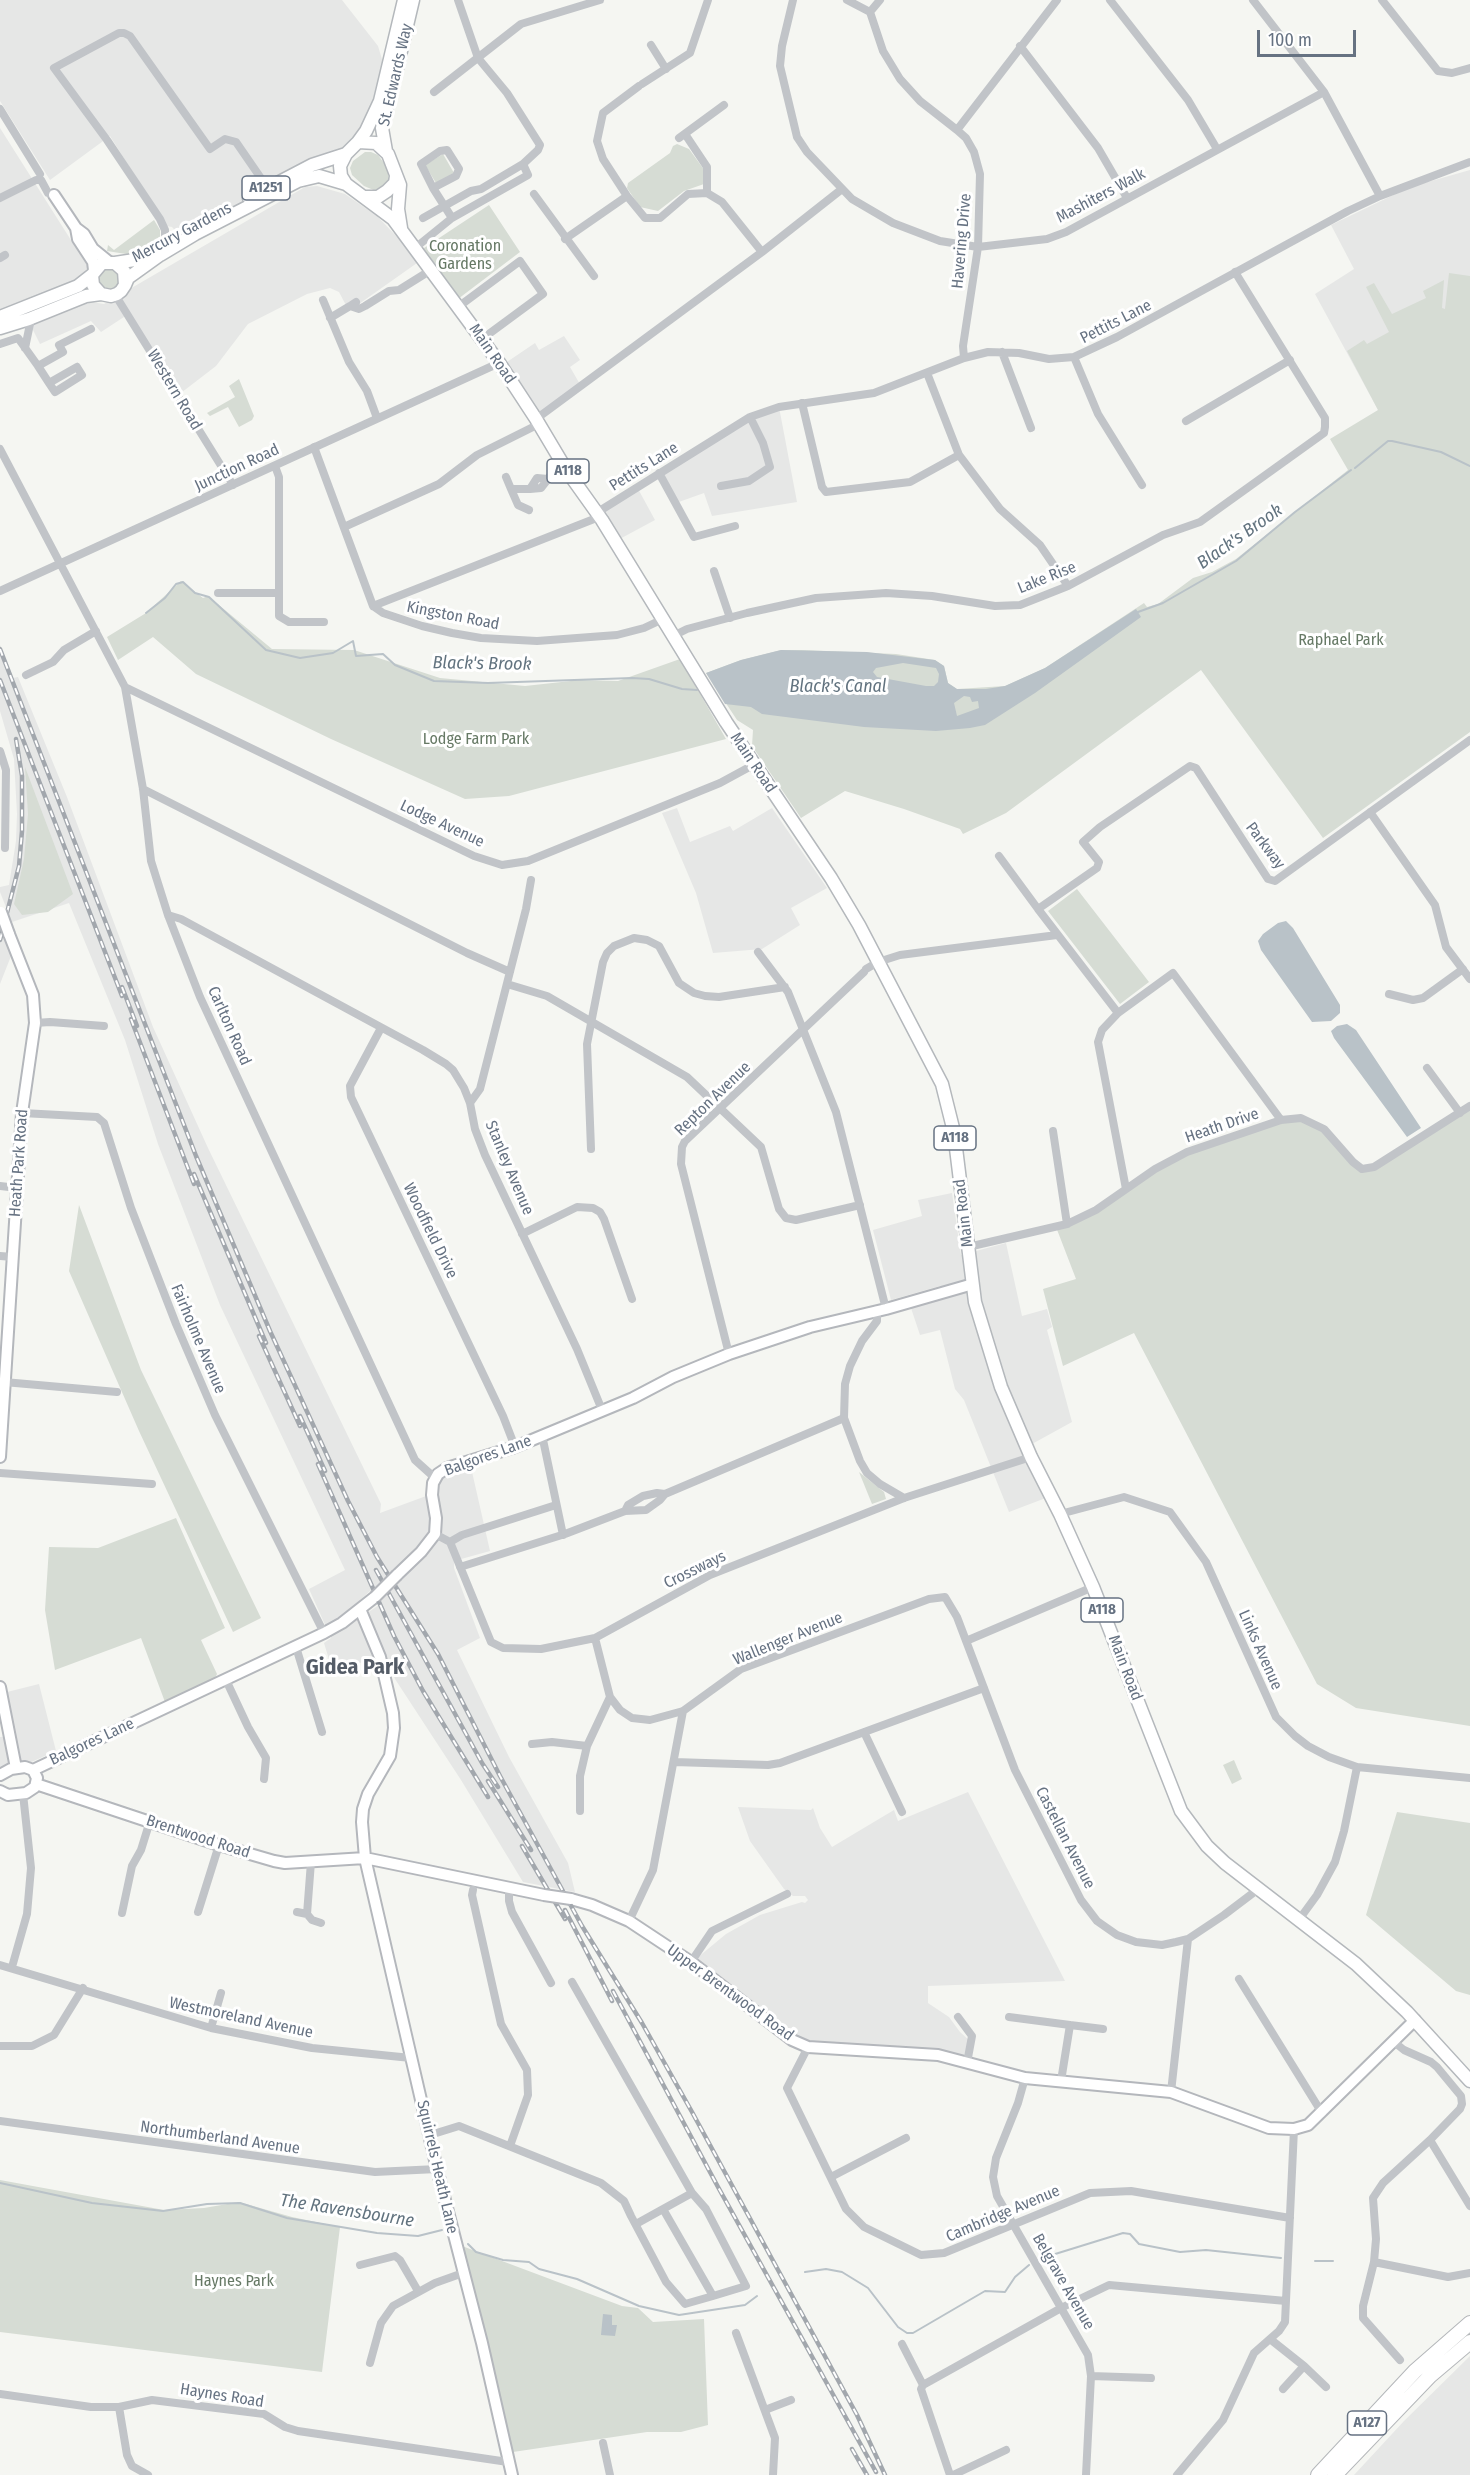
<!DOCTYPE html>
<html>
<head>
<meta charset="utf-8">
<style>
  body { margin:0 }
  #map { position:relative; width:1470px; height:2475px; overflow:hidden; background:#f5f6f2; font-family:"Fira Sans Condensed",sans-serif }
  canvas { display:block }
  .scale { position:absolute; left:1257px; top:30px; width:99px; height:27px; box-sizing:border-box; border:3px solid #667282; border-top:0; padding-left:8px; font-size:18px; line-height:21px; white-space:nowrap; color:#667282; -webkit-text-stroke:4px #fff; paint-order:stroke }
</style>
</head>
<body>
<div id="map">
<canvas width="1470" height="2475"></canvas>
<div class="scale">100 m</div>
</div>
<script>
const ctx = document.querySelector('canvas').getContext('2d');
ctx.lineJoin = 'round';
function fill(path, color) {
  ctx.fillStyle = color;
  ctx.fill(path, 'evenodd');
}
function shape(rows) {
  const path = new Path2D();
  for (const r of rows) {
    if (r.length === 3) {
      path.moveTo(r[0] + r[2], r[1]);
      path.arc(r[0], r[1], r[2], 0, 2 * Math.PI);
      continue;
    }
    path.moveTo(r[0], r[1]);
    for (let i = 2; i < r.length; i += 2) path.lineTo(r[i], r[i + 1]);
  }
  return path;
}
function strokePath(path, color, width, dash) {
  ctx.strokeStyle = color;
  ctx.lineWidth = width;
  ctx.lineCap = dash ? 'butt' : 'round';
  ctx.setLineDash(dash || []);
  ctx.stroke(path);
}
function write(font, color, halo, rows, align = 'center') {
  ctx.font = font + ' "Fira Sans Condensed",sans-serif';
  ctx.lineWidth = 6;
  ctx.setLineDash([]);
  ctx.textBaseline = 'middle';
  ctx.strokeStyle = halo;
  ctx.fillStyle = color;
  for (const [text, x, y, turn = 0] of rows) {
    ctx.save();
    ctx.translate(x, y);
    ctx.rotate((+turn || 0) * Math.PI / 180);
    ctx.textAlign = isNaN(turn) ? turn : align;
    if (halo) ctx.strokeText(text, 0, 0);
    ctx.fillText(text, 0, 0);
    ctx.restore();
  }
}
fill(shape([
  [0,0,342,0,378,46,387,76,358,142,179,235,172,227,166,226,110,136,50,180,0,101],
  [0,128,88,267,78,283,0,311],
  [1470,170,1470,461,1378,410,1315,294,1354,269,1331,225,1410,187],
  [317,186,345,194,377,216,399,239,417,263,349,311,339,292,330,288,307,294,248,324,216,366,177,396,127,315,101,332,91,321,40,344,31,326,91,302,104,304,305,187],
  [564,336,580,360,570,367,581,386,540,416,504,364,535,343,539,350],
  [779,407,797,502,712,516,704,493,676,503,659,473,750,417],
  [637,487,655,520,616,541,601,510],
  [0,645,13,678,18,677,67,797,153,1027,208,1148,381,1504,380,1513,437,1492,441,1477,450,1469,470,1463,490,1551,454,1561,454,1568,480,1638,457,1650,509,1757,568,1863,575,1892,523,1882,461,1780,395,1679,384,1651,369,1661,332,1669,324,1643,331,1638,309,1589,345,1570,220,1305,158,1144,125,1040,69,903,12,922,0,892,0,887,9,885,16,841,17,814,14,759,0,711],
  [370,1591,379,1605,367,1613,360,1600],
  [677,808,690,842,730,826,733,831,772,808,827,888,791,908,800,925,762,949,713,953,696,893,662,813],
  [0,928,11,956,0,984],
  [952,1193,961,1255,1006,1243,1022,1316,1047,1309,1052,1327,1047,1330,1072,1422,1032,1444,1051,1496,1009,1512,964,1400,955,1389,940,1330,920,1335,911,1308,943,1298,940,1286,891,1300,873,1230,922,1216,918,1200],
  [39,1684,56,1751,0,1776,0,1737,16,1736,7,1692],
  [968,1792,1065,1981,928,1986,928,2003,949,2017,960,2032,970,2041,967,2063,808,2047,691,1963,726,1934,760,1915,802,1902,805,1903,808,1900,805,1896,793,1896,784,1889,750,1841,738,1807,811,1810,813,1808,820,1828,832,1847,894,1810,898,1821],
  [1470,2356,1470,2475,1354,2475,1404,2421]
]), '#e6e7e6');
fill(shape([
  [677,144,689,149,705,171,704,184,684,191,658,211,640,207,627,188,628,183,670,153,673,146],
  [365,152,371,152,378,155,387,167,389,180,384,188,376,191,364,186,352,175,350,168,353,161],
  [443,154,454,173,436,183,425,165],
  [489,205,520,252,458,299,421,250],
  [154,220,160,230,160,239,149,248,136,253,126,254,107,251,108,245,114,250],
  [108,279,11],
  [1449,273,1470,276,1470,732,1323,838,1201,670,1006,813,963,834,960,829,904,809,845,791,801,818,752,746,753,730,737,720,706,673,741,660,781,650,803,650,896,654,935,660,944,666,948,683,957,689,1005,686,1045,668,1144,603,1147,607,1158,604,1193,578,1212,572,1236,559,1348,470,1330,439,1378,410,1347,351,1364,340,1367,344,1389,332,1366,287,1374,283,1392,314,1426,298,1423,291,1444,280,1442,308,1445,309],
  [239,379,254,416,252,420,239,427,228,407,210,416,207,413,235,397,229,386],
  [181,581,203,598,208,596,272,649,354,650,440,678,525,686,580,680,618,681,680,659,726,739,509,796,465,799,331,739,196,674,153,637,118,660,107,637,146,613],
  [25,767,73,894,48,912,22,915,14,904,24,859,28,814],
  [1077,889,1149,982,1120,1004,1048,911],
  [1470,1106,1470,1726,1356,1708,1317,1684,1134,1333,1063,1366,1043,1289,1076,1279,1056,1227,1096,1210,1187,1152,1281,1120,1301,1118,1324,1129,1362,1169,1374,1167],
  [79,1205,141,1370,261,1618,233,1632,139,1431,69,1271],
  [859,1472,884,1492,886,1499,872,1504],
  [176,1518,225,1628,201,1640,217,1674,215,1678,165,1702,141,1638,55,1670,45,1610,49,1547,98,1548],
  [1234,1760,1242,1779,1232,1784,1223,1765],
  [1397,1812,1470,1823,1470,1995,1456,1991,1366,1915],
  [0,2180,164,2210,204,2208,239,2202,292,2217,340,2227,322,2372,0,2332],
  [462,2246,622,2306,638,2308,653,2322,704,2319,708,2425,681,2432,647,2432,513,2452]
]), '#d6dcd4');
fill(shape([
  [1136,609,1141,617,1035,693,985,725,970,728,936,731,864,727,762,714,751,707,725,704,706,673,741,660,781,650,867,652,935,660,944,666,948,683,957,689,986,689,1005,686,1045,668],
  [903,663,936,668,939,674,938,682,934,686,926,686,877,677,873,672,876,668],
  [964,696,970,697,972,702,978,701,979,708,957,716,954,703],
  [1286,921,1293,928,1340,1005,1340,1013,1331,1021,1312,1022,1261,950,1258,941,1263,934,1278,923],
  [1347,1024,1356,1030,1421,1128,1407,1137,1334,1038,1331,1031,1337,1026],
  [603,2314,612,2315,612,2325,617,2325,615,2336,601,2335]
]), '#b9c2c8');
strokePath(shape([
  [1355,468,1388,441,1392,441,1441,452,1470,466],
  [1138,612,1163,603,1236,561,1295,512,1351,470],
  [146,613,165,598,176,584,183,582,195,593,209,597,266,650,300,658,333,653,353,641,356,656,383,654,395,665,434,681,488,683,632,678,649,679,682,689,697,690],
  [0,2183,92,2203,163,2211,207,2204,240,2203,287,2218,377,2233,418,2236,442,2230],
  [468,2244,476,2252,503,2260,529,2262,539,2269,577,2279,639,2306,679,2315,745,2305,757,2296],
  [1039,2259,1123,2233,1130,2234,1139,2244,1180,2252,1206,2250,1281,2258],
  [1315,2261,1333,2261],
  [805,2272,826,2269,842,2272,868,2288,898,2327,907,2333,913,2333,985,2291,1005,2292,1015,2277,1029,2265]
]), '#b9c2c8', 2);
const secondary = shape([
  [54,195,76,228,84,234,93,249,109,262],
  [76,228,78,239,93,262,94,270],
  [0,1457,22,1113,35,1023,33,995,9,934],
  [397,1575,421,1552,435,1534,436,1518,432,1495,433,1483,438,1474,447,1468,515,1447,633,1398,673,1377,729,1354,810,1327,886,1309,973,1284],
  [360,1609,380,1657,393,1713,394,1728,390,1756,368,1794,363,1809,362,1822,365,1858,437,2169,482,2343,512,2475],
  [0,1687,16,1768],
  [33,1770,324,1633,342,1623,375,1597],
  [0,1775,11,1769,25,1767,33,1770,37,1778,35,1787,26,1793,8,1795,0,1791],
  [36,1784,219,1845,274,1861,285,1863,365,1858,544,1895],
  [571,1899,592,1905,629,1921,691,1962,792,2040,808,2047,938,2055,1025,2078,1171,2092,1269,2128,1294,2129,1308,2125,1415,2020]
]);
const primary = shape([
  [404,0,380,101,366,131,358,142,346,154,340,166,341,176,346,184,393,219,500,364,536,419,567,471,602,520,726,722,831,878,859,925,942,1084,954,1132,975,1302,1001,1387,1031,1457,1060,1514,1093,1587,1181,1811,1207,1846,1225,1863,1356,1964,1407,2012,1470,2081],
  [397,68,413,0],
  [358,142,376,143,388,154,400,185,398,209,401,228],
  [386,151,382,128,390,93],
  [365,197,378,197,387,191,395,183,396,176],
  [249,198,312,165,346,154],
  [115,263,141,259,152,252],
  [125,285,124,271,115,263,102,263,92,275,93,285,101,294,111,296,117,294,121,291,125,285,128,278,160,255,195,234,298,181,319,176,346,184],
  [0,317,78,286,92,275],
  [0,328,29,319,86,296,101,294]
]);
const highway = shape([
  [1318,2475,1415,2371,1470,2323],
  [1335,2475,1430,2376,1470,2342]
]);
strokePath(secondary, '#b4b7bc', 14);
strokePath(primary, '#b4b8bc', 15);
strokePath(highway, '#b4b7ba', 16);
strokePath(shape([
  [458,0,478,58,507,93,540,145,538,150,523,164],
  [793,0,782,46,780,66,797,137,807,152,852,199,893,223,940,241,978,247,1047,239,1066,232,1324,92],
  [847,0,870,12,883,51,900,79,920,101,957,130,966,138,974,152,980,174,978,247,963,346,964,358],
  [1110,0,1188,100,1217,149],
  [1253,0,1324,92,1380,196],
  [1382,0,1438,71,1452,73,1470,68],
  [870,12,880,0],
  [651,45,666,69],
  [1020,46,1098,148,1127,198],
  [642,84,690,53,708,0],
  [639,86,603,113,597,141,603,159,627,196,645,218,660,218,688,194,707,193,722,202,762,252],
  [434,92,521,24,600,0],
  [0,109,40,174],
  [957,130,1057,0],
  [685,134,707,167,707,193],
  [679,138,724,105],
  [534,194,594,276],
  [0,198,36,180,41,180,48,193,54,195],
  [423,218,471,191,481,189,523,164,528,175,452,218],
  [565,239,627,196],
  [165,243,165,230,160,219,107,140,54,68,119,33,124,33,130,36,210,149,225,139,236,142,267,187],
  [415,248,452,218,433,188,421,164,440,151,447,150,459,169,456,176,433,188],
  [0,258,5,255],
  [117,294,119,301,233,485],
  [323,300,349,362,367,391,377,418],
  [356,302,350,306,359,309,365,306,389,291,399,290,431,270],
  [458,307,520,261,543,294,482,339],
  [330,318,350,306],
  [0,344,18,338,38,366],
  [25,348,30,324,29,319],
  [1002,352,1031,428],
  [1074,357,1098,414,1142,485],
  [77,367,82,375,55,392,49,383,77,367],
  [927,373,959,455,1000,509,1040,545,1068,586],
  [49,383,38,366,63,352,59,345,91,329],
  [802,403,822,487,826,492,910,482,959,455],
  [536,419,762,252,842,189],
  [1186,421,1290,360],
  [314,447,373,606,383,613,422,626,452,633,481,638,537,641,617,635,644,628,663,619],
  [0,449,125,687,143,789,151,861,168,915,200,997,415,1460,435,1478],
  [275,466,279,477,279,616,289,622,324,622],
  [659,473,694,537,735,526],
  [506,477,511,489,530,489,537,478,548,479,554,469,563,464],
  [721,486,749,481,770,467,763,443,750,417],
  [511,489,518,505,529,510],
  [530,489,541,488,548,479,562,477,569,473],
  [344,527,439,484,477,455,539,424],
  [714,571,730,618],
  [0,591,499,363],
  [218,593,279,593],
  [373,606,594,519,601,510,750,417,779,407,874,393,964,358,988,352,1019,353,1049,359,1074,357,1117,337,1348,211,1380,196,1470,162],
  [673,636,687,629,747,613,816,598,886,593,932,596,995,606,1020,605,1068,586,1163,535,1200,522,1324,433,1325,427,1325,418,1235,272],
  [26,675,53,662,64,650,96,631],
  [125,687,474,856,502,865,528,861,720,783,755,764],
  [0,751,6,770,5,848],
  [143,789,467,953,510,972],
  [1370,812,1435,905,1446,947,1470,979],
  [999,856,1038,909],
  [168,915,181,919,423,1050,446,1064,453,1070,464,1088,470,1103,475,1129,485,1155,577,1349,602,1410],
  [758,952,788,992,836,1112,886,1309],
  [866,969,878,962,900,955,1057,935],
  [507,984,547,996,687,1077,761,1147,779,1209,786,1218,796,1220,860,1205],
  [1389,994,1413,1000,1423,998,1463,969],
  [1118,1013,1038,909,1097,868,1099,862,1083,842,1100,827,1190,766,1196,768,1268,879,1275,881,1470,740],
  [35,1023,50,1022,104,1026],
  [381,1028,350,1086,351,1097,503,1416,515,1447],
  [1427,1068,1460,1113],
  [470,1103,480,1089,526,909,531,880],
  [22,1113,97,1117,104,1123,131,1208,176,1324,215,1415,324,1633],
  [1053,1131,1067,1224],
  [591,1149,587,1044,603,962,607,953,614,946,634,938,647,940,659,946,679,983,694,993,705,996,719,997,785,987],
  [0,1186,17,1188],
  [1126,1189,1098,1042,1102,1030,1118,1013,1173,973,1281,1120],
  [522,1234,577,1207,593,1208,600,1212,604,1219,632,1299],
  [968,1247,1067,1224,1096,1210,1155,1169,1187,1152,1281,1120,1301,1118,1324,1129,1353,1162,1362,1169,1374,1167,1470,1106],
  [0,1256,13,1257],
  [877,1310,877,1321,862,1341,850,1366,845,1384,844,1418,860,1461,867,1473,880,1484,904,1498],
  [729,1354,681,1164,682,1147,685,1141,864,972],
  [4,1382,117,1392],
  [542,1435,563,1535],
  [0,1473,152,1484],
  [625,1511,628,1505,643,1496,657,1493,665,1494],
  [1060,1514,1124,1497,1170,1512,1206,1562,1276,1717,1295,1736,1308,1746,1329,1757,1357,1767,1470,1778],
  [435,1534,450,1542,491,1642,503,1648,541,1649,595,1638,710,1575,904,1498,1031,1457],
  [450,1542,462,1535,556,1505],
  [460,1567,565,1534,625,1511,646,1510,660,1500,665,1494,844,1418],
  [595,1638,610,1697,620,1710,632,1718,650,1720,683,1711,741,1669,929,1599,945,1597,957,1617,1015,1770,1081,1900,1097,1921,1117,1935,1136,1942,1162,1945,1176,1942,1188,1939,1224,1915,1257,1890],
  [966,1641,1093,1587],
  [296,1647,322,1732],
  [226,1680,248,1727,266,1758,264,1779],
  [864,1732,902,1812],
  [532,1744,552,1742,587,1746],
  [674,1762,768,1765,780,1763,984,1688],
  [580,1811,580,1776,587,1746,610,1697],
  [311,1862,307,1914,312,1920,321,1923],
  [509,1888,509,1901,512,1912,551,1983],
  [473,1890,472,1895,501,2024,527,2070,528,2095,510,2146],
  [198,1912,219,1845],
  [297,1912,307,1914],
  [122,1913,132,1866,141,1850,150,1821],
  [629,1921,653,1870,683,1711],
  [1298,1921,1317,1895,1335,1862,1344,1831,1357,1767],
  [691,1962,712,1931,787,1894],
  [0,1965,211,2028,312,2048,411,2058],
  [12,1967,27,1914,31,1868,23,1794],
  [1239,1979,1322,2113],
  [572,1982,692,2193,663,2209],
  [958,2017,972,2036,967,2063],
  [1009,2017,1070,2025,1061,2081],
  [1070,2025,1103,2029],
  [211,2028,221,1993],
  [1394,2042,1404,2050,1431,2062,1437,2067,1461,2096,1462,2104,1460,2109,1430,2140,1383,2183,1373,2198,1376,2239,1374,2262,1363,2306,1363,2318,1400,2360],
  [0,2046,32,2046,54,2035,83,1988],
  [808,2047,787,2088,846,2209,864,2227,921,2255,944,2253,1090,2193,1131,2191,1290,2218],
  [1025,2078,1018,2103,996,2158,993,2177,997,2196,1088,2355,1091,2376,1086,2475],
  [1171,2092,1188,1939],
  [0,2121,375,2172,437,2169],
  [430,2135,459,2126,601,2183,624,2201,631,2216,666,2282,685,2304,713,2296,663,2209,636,2224],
  [1430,2140,1470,2206],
  [831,2177,906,2138],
  [692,2193,706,2209,746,2286,713,2296],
  [1374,2262,1448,2277,1470,2273],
  [360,2265,395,2256,400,2260,418,2291],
  [736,2333,775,2438,773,2475],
  [1270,2339,1304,2366,1283,2389],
  [902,2344,923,2385],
  [370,2363,381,2323,393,2306,435,2283,463,2273],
  [1304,2366,1326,2387],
  [1091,2376,1151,2378],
  [0,2394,91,2407,119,2407,152,2400,264,2414,285,2427,298,2431,508,2462],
  [119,2407,127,2455,132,2466,148,2475],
  [765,2410,791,2400],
  [603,2443,610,2475],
  [950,2475,921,2389,923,2385,1063,2307,1109,2285,1286,2301],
  [953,2475,1006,2450],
  [1177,2475,1223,2420,1254,2353,1279,2331,1285,2322,1294,2129]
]), '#c1c4c8', 8);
strokePath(secondary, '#fff', 10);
strokePath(primary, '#fff', 12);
strokePath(highway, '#fff', 14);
const rail = shape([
  [0,649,196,1156,270,1331,348,1501,377,1557,438,1654,500,1776,582,1926,642,2023,692,2112,857,2415,885,2475],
  [0,680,122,996],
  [0,940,19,866,22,831,22,776,16,739],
  [122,987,137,1026],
  [131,1019,194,1184],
  [194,1174,266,1343],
  [259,1336,300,1426],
  [300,1416,325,1471],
  [318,1464,394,1636,423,1691,488,1797],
  [376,1570,482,1763,498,1787],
  [488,1781,531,1850],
  [522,1846,565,1919],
  [565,1910,612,2001],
  [613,1991,718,2187,876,2472],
  [852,2449,867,2475]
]);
strokePath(rail, '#a2a7ad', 4.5);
strokePath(rail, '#fff', 2, [7]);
const secondaryBridge = shape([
  [1,912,9,934],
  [375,1597,397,1575],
  [544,1895,571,1899]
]);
strokePath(secondaryBridge, '#b4b7bc', 14, []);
strokePath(secondaryBridge, '#fff', 10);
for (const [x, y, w] of [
  [266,188,48],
  [568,471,42],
  [955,1138,42],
  [1102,1610,42],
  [1367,2423,39]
]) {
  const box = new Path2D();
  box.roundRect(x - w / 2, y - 12, w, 24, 4.5);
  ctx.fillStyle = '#fff';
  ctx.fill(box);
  strokePath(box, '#667282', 1.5);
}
write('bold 15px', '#667282', null, [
  ["A1251",266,188],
  ["A118",568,471],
  ["A118",955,1138],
  ["A118",1102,1610],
  ["A127",1367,2423]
]);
write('16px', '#667282', '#fff', [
  ["St. Edwards Way",396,75,-77],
  ["Mashiters Walk",1101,196,-28],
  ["Mercury Gardens",182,233,-28],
  ["Havering Drive",962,241,-85],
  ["Pettits Lane",1116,322,-27],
  ["Main Road",492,354,55],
  ["Western Road",174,390,59],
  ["Pettits Lane",644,467,-32],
  ["Junction Road",237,468,-25],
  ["Lake Rise",1047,578,-22],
  ["Kingston Road",453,616,11],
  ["Main Road",753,763,56],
  ["Lodge Avenue",442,824,25],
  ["Parkway",1265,846,53],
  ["Carlton Road",229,1026,66],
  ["Repton Avenue",713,1099,-44],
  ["Heath Drive",1222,1126,-19],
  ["Heath Park Road",19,1163,-86],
  ["Stanley Avenue",509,1168,67],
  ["Main Road",964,1213,-97],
  ["Woodfield Drive",430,1231,64],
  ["Fairholme Avenue",198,1339,67],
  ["Balgores Lane",488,1456,-20],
  ["Crossways",695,1570,-26],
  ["Wallenger Avenue",788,1639,-22],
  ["Links Avenue",1260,1650,66],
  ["Main Road",1125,1668,69],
  ["Balgores Lane",92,1742,-25],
  ["Brentwood Road",198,1837,18],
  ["Castellan Avenue",1065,1838,63],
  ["Upper Brentwood Road",730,1993,36],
  ["Westmoreland Avenue",241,2018,12],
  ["Northumberland Avenue",220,2138,8],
  ["Squirrels Heath Lane",437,2167,77],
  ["Cambridge Avenue",1003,2214,-23],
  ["Belgrave Avenue",1063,2282,60],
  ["Haynes Road",222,2396,9]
]);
write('16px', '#667965', '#fff', [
  ["Coronation",465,247],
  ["Gardens",465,265],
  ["Raphael Park",1341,641],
  ["Lodge Farm Park",476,740],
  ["Haynes Park",234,2282]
]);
write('italic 18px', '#62737f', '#fff', [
  ["Black's Brook",1240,537,-35],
  ["Black's Brook",482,664,1],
  ["Black's Canal",838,687],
  ["The Ravensbourne",347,2211,9]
]);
write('bold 22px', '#545c67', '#fff', [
  ["Gidea Park",355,1668]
]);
</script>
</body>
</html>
